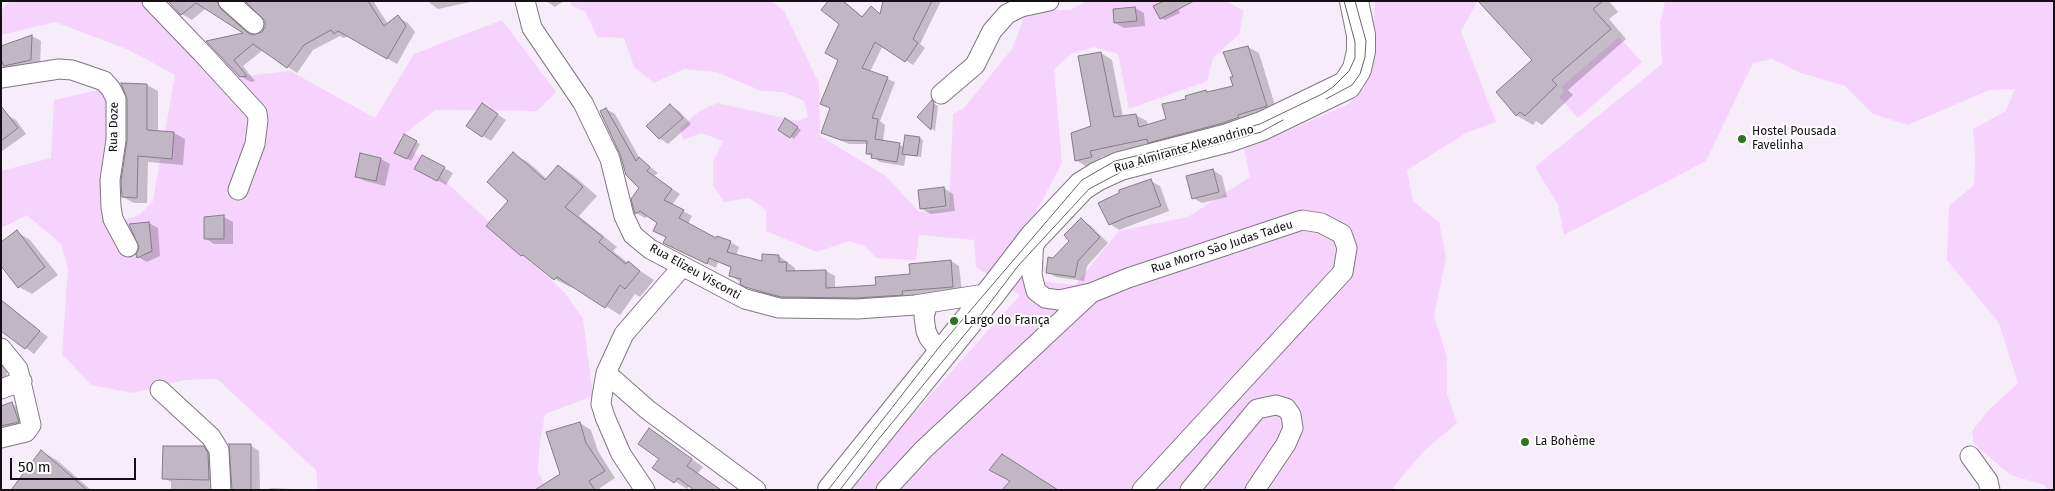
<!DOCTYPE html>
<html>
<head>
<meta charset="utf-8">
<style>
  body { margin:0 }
  #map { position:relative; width:2055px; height:491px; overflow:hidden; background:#f7ecfa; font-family:"Fira Sans",sans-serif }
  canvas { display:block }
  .frame { position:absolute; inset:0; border:2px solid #130f13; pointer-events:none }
  .scale { position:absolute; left:10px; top:458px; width:126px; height:22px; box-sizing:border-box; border:2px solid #130f13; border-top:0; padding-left:6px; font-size:15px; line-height:18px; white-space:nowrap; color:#130f13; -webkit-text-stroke:4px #fefefe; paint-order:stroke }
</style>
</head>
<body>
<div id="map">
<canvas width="2055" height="491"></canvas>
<div class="frame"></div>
<div class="scale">50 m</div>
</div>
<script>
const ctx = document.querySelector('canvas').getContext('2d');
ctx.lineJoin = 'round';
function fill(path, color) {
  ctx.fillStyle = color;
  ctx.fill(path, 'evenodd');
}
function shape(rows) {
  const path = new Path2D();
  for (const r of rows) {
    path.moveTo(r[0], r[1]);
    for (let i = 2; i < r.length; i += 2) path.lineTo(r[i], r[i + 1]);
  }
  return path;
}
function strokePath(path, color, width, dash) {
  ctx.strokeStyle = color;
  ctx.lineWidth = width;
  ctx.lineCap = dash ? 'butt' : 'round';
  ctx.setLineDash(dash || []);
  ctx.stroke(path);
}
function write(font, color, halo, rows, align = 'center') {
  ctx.font = font + ' "Fira Sans",sans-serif';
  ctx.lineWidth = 4;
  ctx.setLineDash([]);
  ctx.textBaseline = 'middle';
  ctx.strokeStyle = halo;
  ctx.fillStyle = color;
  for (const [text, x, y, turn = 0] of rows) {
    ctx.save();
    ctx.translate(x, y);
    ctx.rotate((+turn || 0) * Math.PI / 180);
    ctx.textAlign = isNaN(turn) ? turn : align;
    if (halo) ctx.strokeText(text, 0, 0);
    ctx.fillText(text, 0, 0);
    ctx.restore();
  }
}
fill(shape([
  [10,1,167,1,205,46,226,63,246,76,290,71,375,118,414,54,502,20,556,92,537,111,435,110,399,138,565,293,583,319,593,396,545,414,540,442,538,471,547,490,318,490,316,470,217,379,184,380,133,393,91,385,62,354,68,269,61,244,27,215,1,228,1,171,51,158,54,100,108,88,119,127,118,222,139,215,153,201,175,75,129,50,55,22,1,35,1,10],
  [571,1,772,1,784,11,819,83,820,136,886,176,919,212,949,208,953,114,964,108,1012,49,1027,10,1070,10,1087,1,1226,1,1244,11,1239,34,1213,58,1207,81,1129,109,1118,54,1094,47,1071,54,1054,70,1062,163,1036,212,1045,270,1033,281,1075,285,1119,231,1188,217,1250,177,1244,149,1347,105,1364,89,1371,67,1375,1,1478,1,1461,31,1496,122,1466,133,1407,170,1413,201,1439,222,1446,258,1434,316,1447,357,1447,394,1457,423,1425,450,1394,486,1394,490,849,490,854,480,1020,295,976,267,974,240,919,235,916,260,876,258,865,246,849,241,817,252,766,231,766,210,749,198,724,202,713,185,713,162,723,141,701,133,683,140,680,128,698,112,717,103,797,121,808,117,804,101,783,92,762,91,716,72,684,69,654,83,634,67,624,38,597,37,586,12,571,5],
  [1665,1,2054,1,2054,490,2046,490,2045,485,2010,475,1974,444,1972,431,1988,411,2018,383,1999,323,1947,260,1949,206,1974,185,1975,154,1973,129,2006,111,2015,89,1989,90,1908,125,1873,114,1845,86,1801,73,1772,59,1753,63,1706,161,1564,235,1558,205,1535,167,1662,64,1660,24],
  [1619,37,1642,62,1578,118,1559,97,1564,92,1561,87]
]), '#f6d3fd');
fill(shape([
  [170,1,229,1,227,11,230,16,254,36,264,32,266,26,263,15,246,1,373,1,388,24,398,17,408,23,415,32,397,64,348,36,344,38,340,36,313,50,297,73,263,50,243,66,255,81,251,82,240,76,208,42,247,34,206,8,192,20,182,14],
  [429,1,475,1,438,9,430,3],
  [546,1,564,1,555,7],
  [830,1,844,1,863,17,872,8,881,14,885,1,941,1,920,44,925,48,913,65,883,45,870,72,895,82,880,121,885,125,883,142,900,145,904,147,919,138,923,140,921,157,906,155,904,166,880,162,867,153,868,144,849,144,823,133,831,109,839,60,841,24],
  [1486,1,1609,1,1618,12,1609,19,1626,39,1568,90,1573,95,1542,125,1536,121,1533,125,1516,115,1534,60],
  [1175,2,1180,13,1165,20,1161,18],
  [1135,8,1144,13,1145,26,1124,28,1115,23],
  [32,36,41,41,40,65,1,70,1,47],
  [1248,47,1259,53,1277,112,1155,145,1101,157,1102,163,1087,167,1076,160,1092,127,1101,53,1112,60,1123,117,1135,115,1147,121,1148,125,1168,120,1188,100,1206,91,1209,93,1234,87],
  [123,85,147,85,158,91,158,132,174,133,185,139,183,165,148,162,147,203,134,203,123,197,128,140,128,99],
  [932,102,938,106,935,131,919,117],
  [671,106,679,111,691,124,668,144,659,138],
  [606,109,615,114,640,159,658,173,654,176,680,194,672,205,692,216,688,224,717,240,730,242,739,247,736,256,763,262,764,255,779,256,795,268,795,272,826,271,835,276,835,289,877,287,951,261,959,266,962,292,911,296,911,299,790,301,763,294,750,288,731,276,732,268,718,262,716,268,673,247,659,223,649,216,645,218,636,213,641,188],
  [491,110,506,120,491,141,483,136],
  [7,115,16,120,26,134,1,152,1,117],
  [790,122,801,130,794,139,779,129],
  [405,136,420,144,411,161,396,152],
  [513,154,528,162,547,179,559,166,573,175,597,196,579,216,617,247,613,251,628,263,654,280,640,297,635,294,620,315,572,285,570,287,555,279,535,263,522,255,510,201],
  [361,155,381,159,390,164,385,186,365,181,356,176],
  [423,156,453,173,446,185,416,168],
  [1213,170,1222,176,1227,197,1202,203,1193,198],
  [1151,181,1160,186,1169,211,1119,230,1110,224],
  [944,188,953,194,955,211,931,214,922,209],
  [224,217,233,222,233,244,214,244,205,238,206,218],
  [1081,220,1090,225,1108,243,1087,266,1084,281,1056,277,1047,272,1053,259,1071,241],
  [149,223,158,228,160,256,147,262,138,257],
  [17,232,30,240,58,275,32,294,19,287,1,264,1,242,2,243],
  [1,302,48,337,34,354,1,329],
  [1,360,7,368,7,381,1,381],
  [12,404,23,410,29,428,1,436,1,407],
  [580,423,591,430,598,451,615,478,600,488,601,490,555,490],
  [661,437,703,467,698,473,721,490,696,490,690,485,687,489,654,468,660,459],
  [250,445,259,451,260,490,233,490],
  [203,448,216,455,222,490,171,490,171,482,164,478],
  [41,451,58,461,91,490,12,490],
  [270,488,293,489,294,490,270,490]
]), '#0003');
const building = shape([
  [168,1,217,1,221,9,247,32,252,35,262,32,265,27,265,21,245,1,368,1,384,26,398,15,406,26,387,59,338,31,334,34,331,30,304,45,287,68,253,44,234,60,247,76,240,77,206,41,243,33,196,3,181,15,168,1],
  [828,1,843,1,862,17,871,6,880,14,883,1,932,1,913,39,918,43,905,62,875,42,862,68,888,77,872,118,878,119,875,139,900,143,897,162,871,158,872,154,866,154,867,141,841,140,821,133,830,108,820,104,838,60,825,53,839,24,821,10,828,1],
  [1164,1,1194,1,1160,19,1153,6,1164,1],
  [1478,1,1603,1,1593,9,1611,29,1552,80,1557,85,1525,116,1520,112,1516,116,1496,92,1532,60,1478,1],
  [1135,7,1137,21,1114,23,1113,9,1135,7],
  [32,35,31,60,4,66,1,60,1,46,32,35],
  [1248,46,1267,106,1238,115,1239,117,1223,123,1148,143,1147,139,1090,151,1092,157,1075,161,1071,133,1091,126,1078,56,1101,52,1114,117,1136,114,1139,127,1166,119,1162,104,1186,99,1185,96,1206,90,1207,92,1233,86,1230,77,1233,77,1223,52,1248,46],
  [121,83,147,84,147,130,174,132,172,159,138,156,137,198,122,197,121,181,127,140,127,99,121,83],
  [932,100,934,102,931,130,917,117,932,100],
  [482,103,498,114,482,137,466,126,482,103],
  [670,104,683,118,659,139,646,126,670,104],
  [1,106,18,128,1,141,1,106],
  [606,108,636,161,639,157,650,167,647,171,672,189,664,200,684,210,679,218,716,238,717,236,731,241,727,252,762,261,762,254,779,255,779,262,787,262,786,271,826,270,826,288,876,285,875,277,910,274,909,264,951,260,953,287,902,291,903,295,857,298,781,297,745,287,740,284,741,279,729,276,731,267,709,258,707,264,663,243,666,237,653,231,657,223,640,211,635,214,631,199,639,188,626,175,620,154,600,111,606,108],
  [785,118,798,127,790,138,778,130,785,118],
  [404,134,417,141,407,159,394,153,404,134],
  [905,135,920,137,917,156,902,154,905,135],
  [513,152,545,180,558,165,583,187,565,207,603,237,599,242,626,264,628,261,640,271,625,289,620,285,605,308,557,277,554,280,523,255,521,256,486,226,508,201,487,182,513,152],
  [360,153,381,158,376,181,355,177,360,153],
  [422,155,445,167,437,181,414,169,422,155],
  [1213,169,1219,192,1192,199,1186,176,1213,169],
  [1151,179,1161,206,1127,217,1109,225,1098,203,1119,193,1119,190,1151,179],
  [944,187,946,206,920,209,918,190,944,187],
  [224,215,224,239,204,239,204,217,224,215],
  [1081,218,1100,237,1078,261,1075,277,1046,273,1048,257,1053,258,1069,241,1064,235,1081,218],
  [149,222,152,251,137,258,136,255,139,247,129,224,149,222],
  [17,230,45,267,18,288,1,266,1,242,17,230],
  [1,300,40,331,25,349,1,331,1,300],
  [12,402,19,422,1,426,1,406,12,402],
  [580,422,586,443,605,471,589,481,595,490,535,490,560,474,546,432,580,422],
  [649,428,692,459,687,466,721,490,694,490,678,478,674,483,652,468,659,459,638,444,649,428],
  [229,444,251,444,251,490,232,490,229,444],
  [163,446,204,446,208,453,209,480,162,479,163,446],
  [41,450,87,490,11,490,41,450],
  [1002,454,1058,490,1002,490,1010,481,989,470,1002,454]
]);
fill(building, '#c1b7c4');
strokePath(building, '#867c88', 1);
const street = shape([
  [152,1,202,53,257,113,258,120,255,144,238,190],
  [228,1,254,24],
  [525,1,532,28,583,103,610,159,624,216,633,235,650,249,745,299,779,308,857,309,915,305,991,293],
  [1,78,59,69,72,70,104,81,111,89,116,99,116,140,110,180,111,207,113,219,128,247],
  [941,94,975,65,992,31,1007,14,1021,7,1049,1],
  [1034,238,1032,275,1036,291,1045,298,1059,300,1091,293,1128,278,1302,220,1321,223,1342,234,1347,248,1343,272,1142,490],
  [928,303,924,317,926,331,929,338,941,353],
  [1,348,18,369,31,425,26,432,1,438],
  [606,373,648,410,756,490],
  [1,389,22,381],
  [160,390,211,437,219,450,221,490],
  [1970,456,1988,481,1990,490],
  [645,490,621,454,605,417,601,404,602,396,606,373,624,334,682,267],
  [886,490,923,450,1090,294],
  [1190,490,1257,409,1276,405,1286,408,1291,415,1293,428,1286,444,1255,490]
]);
const secondary = shape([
  [832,490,991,293,1034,237,1082,186,1098,176,1120,166,1228,138,1262,126,1347,85,1357,69,1361,51,1361,35,1354,1]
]);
strokePath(street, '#817783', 21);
strokePath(secondary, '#817783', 30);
strokePath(street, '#fff', 19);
strokePath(secondary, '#fff', 28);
strokePath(shape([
  [1326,99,1352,85,1360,74,1365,57,1366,41,1355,1],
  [828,490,940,346,1082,180,1115,161,1218,136,1260,124,1322,94,1333,87,1349,71,1355,58,1355,42,1344,1],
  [840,490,877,441,980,316,1018,266,1089,189,1121,172,1261,132,1283,120]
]), '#6a636b', 1);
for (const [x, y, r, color] of [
  [1742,139,5,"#2b761c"],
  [954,321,5,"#2b761c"],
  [1525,442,5,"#2b761c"]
]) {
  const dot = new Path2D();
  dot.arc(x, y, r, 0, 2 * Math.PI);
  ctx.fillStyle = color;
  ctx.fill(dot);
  strokePath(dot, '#fefefe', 2);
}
write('12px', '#130f13', '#fefefe', [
  ["Rua Doze",114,127,-89],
  ["Rua Almirante Alexandrino",1184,149,-16],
  ["Rua Morro São Judas Tadeu",1222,247,-18],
  ["Rua Elizeu Visconti",695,272,29]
]);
write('12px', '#130f13', '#fefefe', [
  ["Hostel Pousada",1752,132],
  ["Favelinha",1752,146],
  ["Largo do França",964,321],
  ["La Bohème",1535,442]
], 'left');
</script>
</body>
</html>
